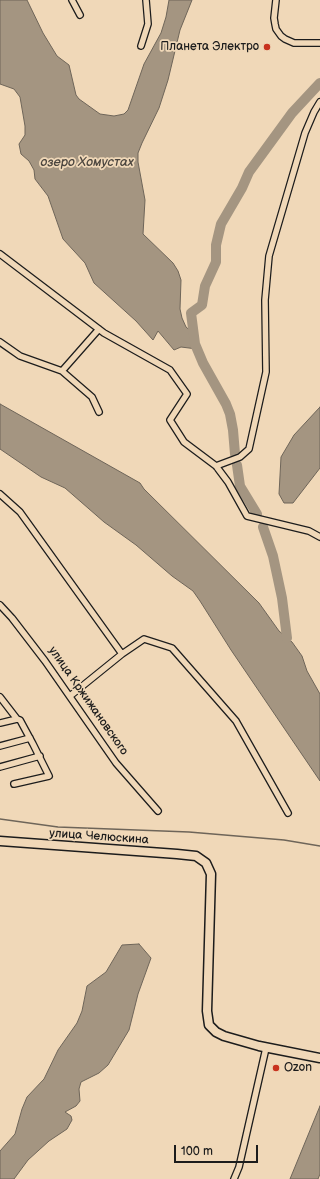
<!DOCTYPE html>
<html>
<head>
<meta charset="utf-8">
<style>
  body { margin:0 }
  #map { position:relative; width:320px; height:1179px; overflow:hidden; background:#f0d8b8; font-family:"Balsamiq Sans",sans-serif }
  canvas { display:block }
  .scale { position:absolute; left:174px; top:1145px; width:84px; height:18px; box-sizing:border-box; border:2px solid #1c1c1c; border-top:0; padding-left:5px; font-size:12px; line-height:14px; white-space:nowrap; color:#1c1c1c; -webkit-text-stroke:3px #f0d8b8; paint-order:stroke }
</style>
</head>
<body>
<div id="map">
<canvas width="320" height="1179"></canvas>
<div class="scale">100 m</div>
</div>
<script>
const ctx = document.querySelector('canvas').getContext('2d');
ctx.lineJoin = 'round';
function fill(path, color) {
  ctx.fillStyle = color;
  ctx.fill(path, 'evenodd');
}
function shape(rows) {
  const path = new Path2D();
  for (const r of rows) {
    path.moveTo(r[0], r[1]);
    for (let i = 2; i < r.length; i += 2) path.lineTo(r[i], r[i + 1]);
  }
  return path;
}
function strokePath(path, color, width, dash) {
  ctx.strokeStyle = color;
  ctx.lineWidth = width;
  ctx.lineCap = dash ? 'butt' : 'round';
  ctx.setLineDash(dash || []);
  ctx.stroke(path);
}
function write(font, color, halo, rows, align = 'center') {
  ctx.font = font + ' "Balsamiq Sans",sans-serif';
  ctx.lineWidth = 3.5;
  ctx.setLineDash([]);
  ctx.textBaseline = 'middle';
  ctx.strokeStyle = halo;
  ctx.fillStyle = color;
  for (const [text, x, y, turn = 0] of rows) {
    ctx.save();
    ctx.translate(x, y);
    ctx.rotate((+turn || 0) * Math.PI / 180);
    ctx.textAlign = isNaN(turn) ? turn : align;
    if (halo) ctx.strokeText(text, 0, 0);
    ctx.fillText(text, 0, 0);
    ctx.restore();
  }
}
const water = shape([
  [0,0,27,0,43,33,57,56,69,65,76,95,79,99,100,114,114,116,124,114,128,110,144,64,161,33,166,17,169,0,192,0,180,30,168,80,159,108,142,143,138,153,138,162,145,200,143,234,173,263,178,271,181,280,180,309,182,318,186,327,193,333,198,339,197,349,181,347,174,350,158,331,153,340,136,321,94,283,85,263,63,239,48,196,35,179,34,170,29,161,21,154,19,144,25,135,25,126,20,97,14,89,0,84,0,0],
  [0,404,140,483,144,489,259,603,279,631,292,642,302,656,307,671,320,694,320,781,231,650,200,601,193,591,172,576,136,545,104,522,65,488,41,477,0,449,0,404],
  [320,407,320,468,293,503,284,503,279,494,281,457,294,435,320,407],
  [139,944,151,958,138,994,129,1030,108,1065,99,1073,81,1082,79,1089,80,1101,76,1106,65,1112,71,1116,72,1120,67,1129,49,1141,28,1160,14,1179,0,1179,0,1151,15,1134,22,1109,27,1097,44,1079,58,1050,77,1023,82,1011,87,986,106,972,122,945,139,944],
  [320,1106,320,1174,318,1179,290,1179,320,1106]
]);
fill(water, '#a49581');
strokePath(water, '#6e6559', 1);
strokePath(shape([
  [0,819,58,827,189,832,284,840,320,846]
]), '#6e6559', 1.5);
strokePath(shape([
  [235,454,233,430,230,414,226,404,203,363,195,344,191,313,202,305,205,286,216,262,216,245,221,224,242,188,249,172,292,113,320,83],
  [237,465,240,486,257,514],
  [263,527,273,556,282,598,287,638]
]), '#a49581', 10);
const street = shape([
  [72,0,80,15],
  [276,0,274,18,275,24,276,29,281,36,285,39,294,43,320,43],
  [141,46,148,24,146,0],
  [0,254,104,333,170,370,187,394,170,420,184,442,216,466,228,482,247,516,309,531,320,537],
  [0,342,20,356,62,371,92,397,99,412],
  [62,371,99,329],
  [216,466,240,457,249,449,266,372,265,300,269,256,305,133,314,112,320,102],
  [0,494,20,512,122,654,70,696],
  [0,605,12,618,45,661,116,763,158,811],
  [122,654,144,639,172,648,236,721,288,813],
  [0,697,17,719,20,720,33,744,49,776,14,784],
  [0,723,17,719],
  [0,746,30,738],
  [0,767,40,756],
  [234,1179,239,1167,266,1048]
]);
const secondary = shape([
  [0,841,177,854,196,856,206,863,211,874,207,1011,209,1025,216,1032,224,1036,259,1046,320,1058]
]);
strokePath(street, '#1c1c1c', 8);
strokePath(secondary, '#1c1c1c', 11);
strokePath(street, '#f0d8b8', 5.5);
strokePath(secondary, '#f0d8b8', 8);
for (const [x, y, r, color] of [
  [267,47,4,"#c8321e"],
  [276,1068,4,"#c8321e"]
]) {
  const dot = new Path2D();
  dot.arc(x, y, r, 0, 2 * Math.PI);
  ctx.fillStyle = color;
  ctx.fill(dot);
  strokePath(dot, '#f0d8b8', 1.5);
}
write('12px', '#1c1c1c', '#f0d8b8', [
  ["Планета Электро",259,47],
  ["Ozon",284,1068,"left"]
], 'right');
write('12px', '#1c1c1c', '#f0d8b8', [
  ["улица Кржижановского",88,701,55],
  ["улица Челюскина",99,837,4]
]);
write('italic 13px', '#4c463f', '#f0d8b8', [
  ["озеро Хомустах",87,163]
]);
</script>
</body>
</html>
